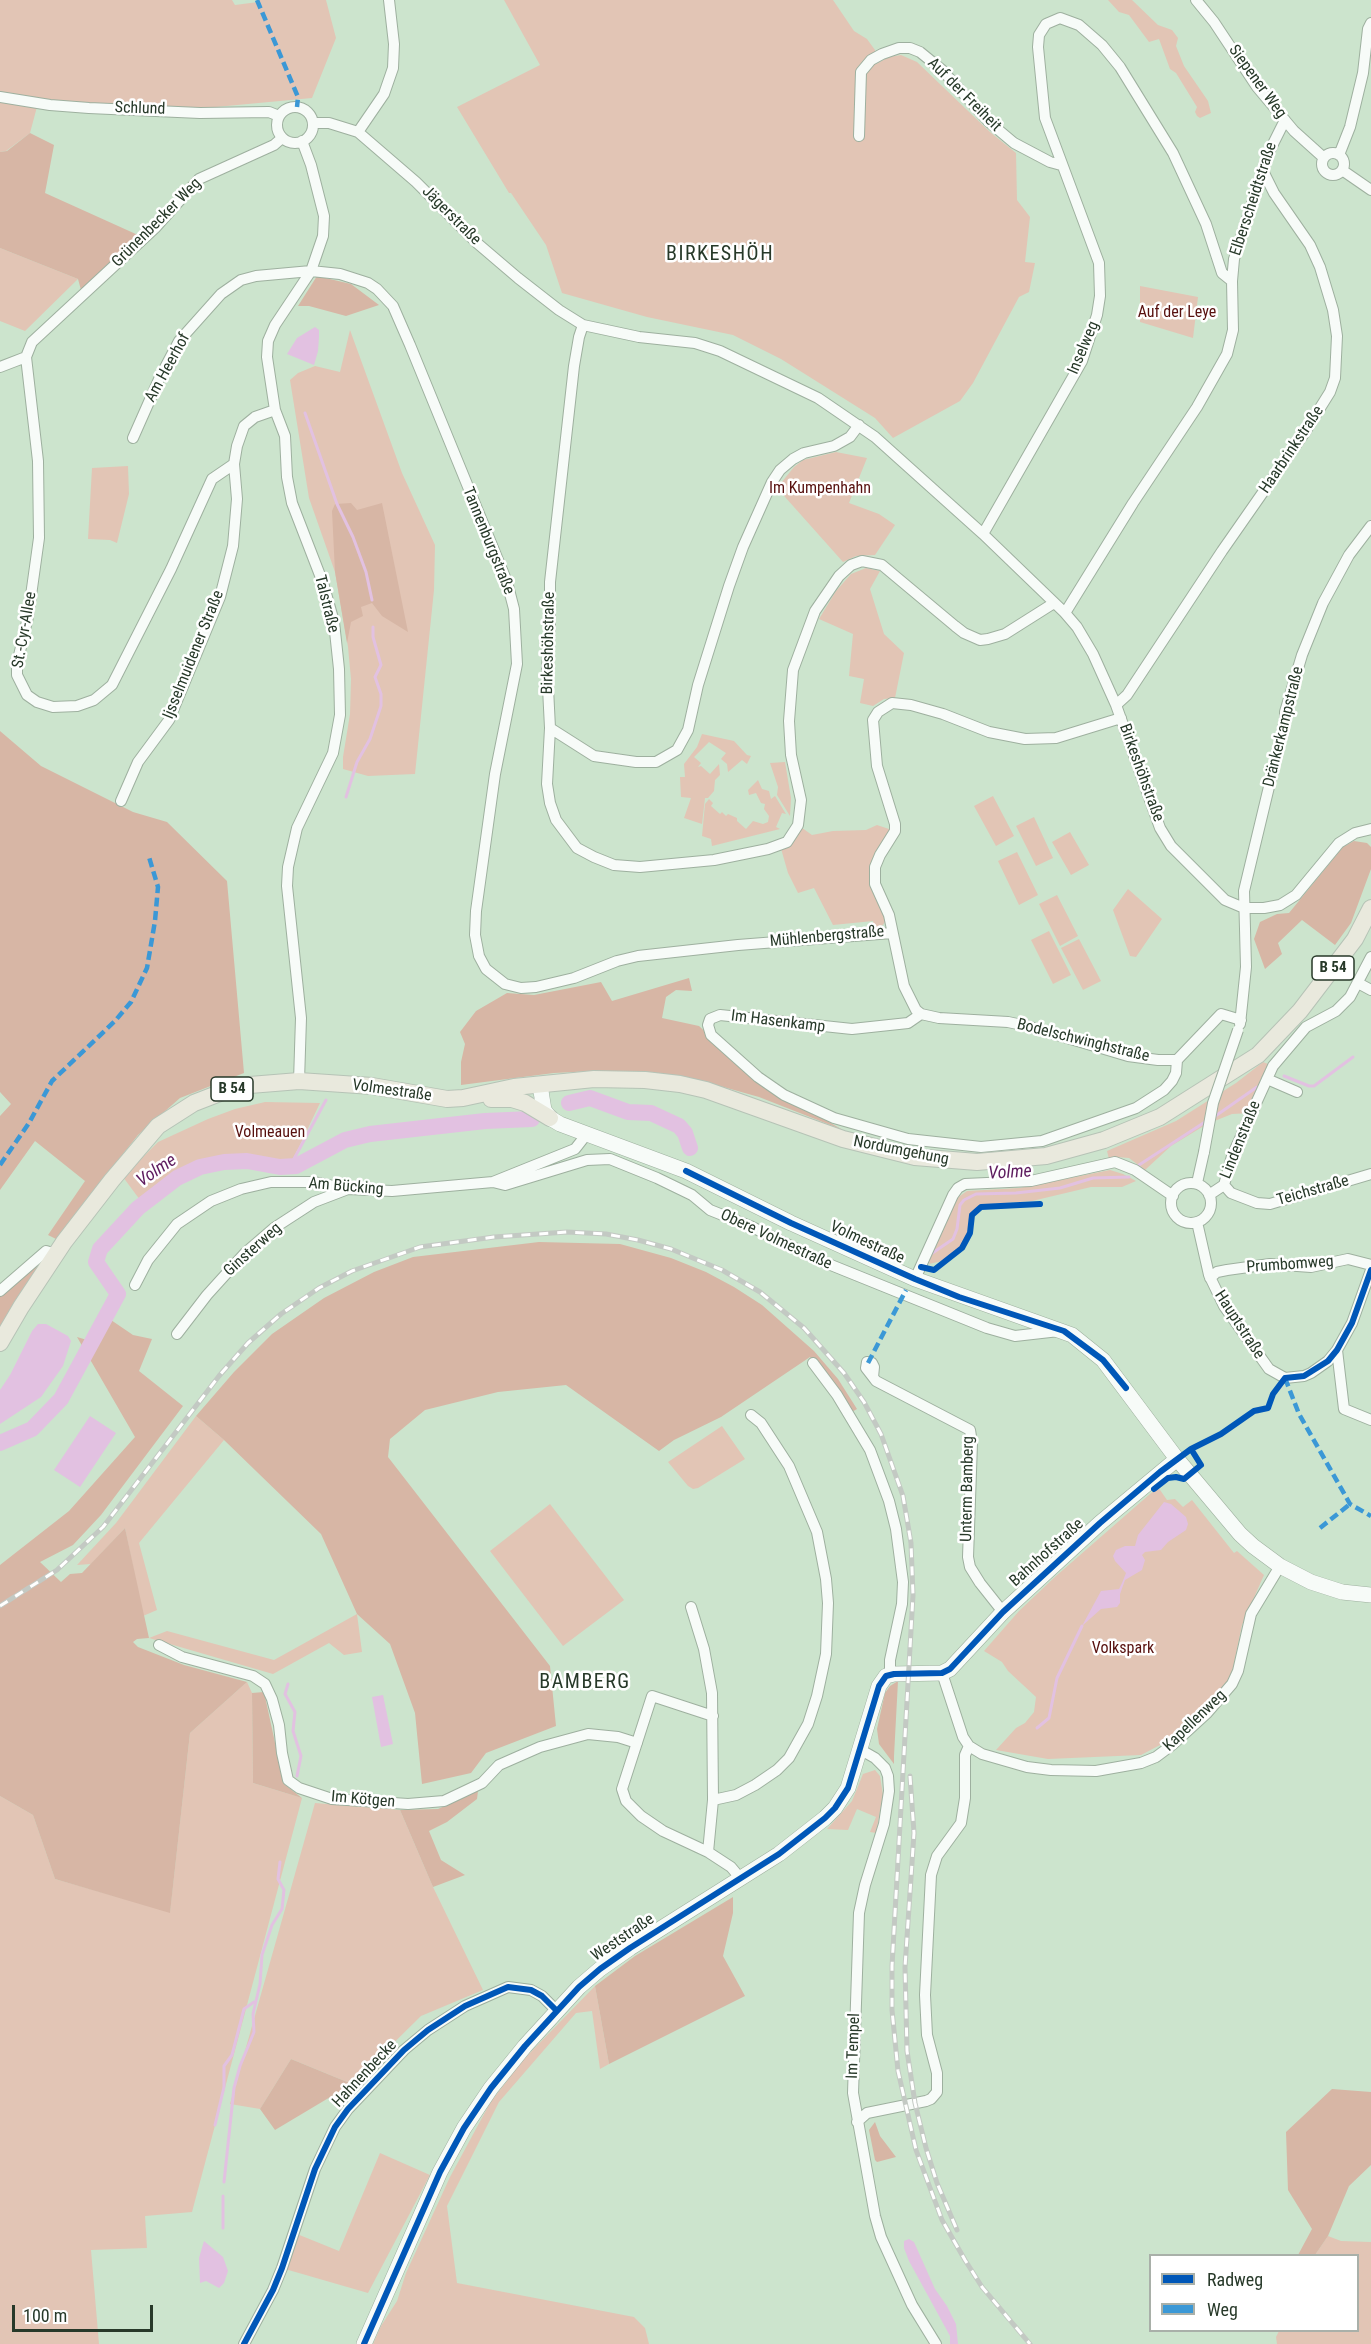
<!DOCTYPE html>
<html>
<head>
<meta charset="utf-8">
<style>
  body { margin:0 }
  #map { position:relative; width:1371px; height:2344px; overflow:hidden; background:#cce4cd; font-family:"Roboto Condensed",sans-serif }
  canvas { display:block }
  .legend { position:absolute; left:1149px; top:2254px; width:210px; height:78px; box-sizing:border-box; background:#fff; border:2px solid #a9b0a9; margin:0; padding:8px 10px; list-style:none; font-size:18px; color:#273929 }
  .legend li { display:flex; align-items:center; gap:12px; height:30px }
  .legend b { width:30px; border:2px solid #a9b0a9 }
  .scale { position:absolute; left:12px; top:2305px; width:141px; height:27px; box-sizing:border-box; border:3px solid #273929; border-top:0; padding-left:8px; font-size:18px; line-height:21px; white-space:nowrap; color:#273929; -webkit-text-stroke:4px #fff; paint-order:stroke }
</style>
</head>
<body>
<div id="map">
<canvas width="1371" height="2344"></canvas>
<ul class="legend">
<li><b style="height:8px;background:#0057b8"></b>Radweg</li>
<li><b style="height:8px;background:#3b98d6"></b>Weg</li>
</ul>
<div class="scale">100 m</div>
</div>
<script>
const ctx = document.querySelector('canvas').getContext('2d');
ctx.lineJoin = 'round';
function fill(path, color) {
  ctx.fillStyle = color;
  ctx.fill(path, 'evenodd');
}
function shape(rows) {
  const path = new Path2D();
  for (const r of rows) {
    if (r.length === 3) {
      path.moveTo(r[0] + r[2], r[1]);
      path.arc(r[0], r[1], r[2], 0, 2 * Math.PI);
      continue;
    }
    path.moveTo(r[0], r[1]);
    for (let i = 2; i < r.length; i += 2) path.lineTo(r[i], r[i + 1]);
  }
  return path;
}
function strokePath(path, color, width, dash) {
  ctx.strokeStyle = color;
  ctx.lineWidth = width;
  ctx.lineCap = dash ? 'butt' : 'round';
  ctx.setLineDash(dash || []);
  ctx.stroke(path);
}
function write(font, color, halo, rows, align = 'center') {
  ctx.font = font + ' "Roboto Condensed",sans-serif';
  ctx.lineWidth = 5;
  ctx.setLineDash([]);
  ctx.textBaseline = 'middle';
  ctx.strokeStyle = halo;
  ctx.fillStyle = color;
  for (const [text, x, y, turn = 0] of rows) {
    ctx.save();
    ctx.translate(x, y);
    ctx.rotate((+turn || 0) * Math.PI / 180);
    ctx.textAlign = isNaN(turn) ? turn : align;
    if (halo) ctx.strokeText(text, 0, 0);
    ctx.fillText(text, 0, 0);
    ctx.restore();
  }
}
fill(shape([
  [0,0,232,0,235,5,258,2,257,0,326,0,336,38,312,98,205,108,38,103,30,133,6,151,0,152],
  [504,0,833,0,854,31,867,39,875,50,876,64,889,57,901,55,917,62,990,132,1016,153,1017,200,1030,217,1025,262,1035,263,1029,292,1019,297,973,383,960,401,893,438,875,418,781,359,733,335,647,317,562,293,546,245,511,193,509,193,457,107,540,65],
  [1108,0,1132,0,1158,25,1172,30,1178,38,1176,46,1184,66,1208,101,1211,113,1200,118,1197,116,1195,112,1197,107,1176,73,1170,69,1159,39,1149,42,1129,15,1119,12],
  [0,248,78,279,25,331,0,321],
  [1140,286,1198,297,1193,338,1140,322],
  [350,330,402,473,435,545,434,590,415,774,368,776,343,769,343,757,350,714,351,679,348,647,335,572,309,498,290,380,298,373,315,366,340,372],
  [836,452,867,458,849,503,879,514,895,525,875,555,856,556,843,562,777,488,794,467,803,460],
  [128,466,129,494,117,543,110,540,88,539,92,468],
  [866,568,880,571,870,589,884,634,904,653,895,698,884,699,873,706,860,703,864,679,849,676,853,634,819,619,836,591,851,574],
  [702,734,734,741,747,755,751,756,747,764,742,760,728,772,727,764,721,759,726,753,709,742,694,757,701,763,698,767,701,766,710,774,719,764,720,775,715,780,714,791,708,798,705,798,702,824,684,818,691,798,681,797,680,777,685,777,684,764,697,747],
  [785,762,791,798,790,816,777,795,778,787,770,763],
  [758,780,762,789,769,791,771,799,775,796,786,814,782,813,776,827,780,829,712,846,711,839,702,836,705,804,709,799,713,803,711,806,720,814,722,812,726,816,728,814,737,818,737,821,746,829,753,821,763,824,768,822,769,816,764,809,765,804,761,803,756,793,749,795,748,790],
  [993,796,1014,836,996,846,974,806],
  [1034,817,1053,858,1036,866,1016,826],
  [798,825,812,835,833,831,866,830,877,825,895,831,875,868,889,915,883,925,874,928,873,921,833,925,814,888,798,893,788,873,780,845],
  [1070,832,1089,865,1071,875,1052,842],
  [1017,852,1038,895,1019,905,998,861],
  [1128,889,1162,919,1136,957,1130,956,1113,910],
  [1057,895,1078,936,1060,946,1039,904],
  [1049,931,1071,975,1053,984,1031,940],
  [1079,939,1101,981,1083,990,1061,948],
  [1263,1062,1273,1066,1251,1113,1232,1114,1207,1124,1171,1146,1145,1170,1129,1158,1117,1157,1109,1159,1107,1151,1176,1121,1236,1083],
  [265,1102,320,1103,289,1168,247,1161,224,1162,200,1167,177,1178,143,1204,123,1177,158,1142,208,1119,235,1109],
  [1110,1170,1123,1174,1136,1181,1122,1187,1091,1187,1032,1201,979,1205,970,1215,967,1234,960,1248,942,1261,929,1264,930,1258,957,1198,967,1191,1019,1188],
  [196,1416,224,1440,139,1543,157,1610,143,1616,125,1528,91,1564,77,1565,116,1523],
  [722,1426,745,1459,698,1488,693,1489,688,1486,668,1462],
  [1158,1487,1167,1500,1175,1499,1183,1507,1192,1500,1234,1553,1237,1551,1264,1575,1242,1625,1231,1678,1216,1697,1186,1725,1162,1744,1141,1755,1048,1759,996,1750,1016,1728,1025,1723,1034,1712,1036,1697,1008,1671,1002,1662,984,1651,1019,1611,1056,1576],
  [550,1504,624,1600,563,1646,490,1551],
  [357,1614,362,1652,344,1655,329,1643,273,1674,149,1638,167,1631,274,1660],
  [247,1682,252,1693,253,1783,302,1798,192,2212,145,2216,147,2248,91,2250,99,2344,0,2344,0,1796,33,1815,55,1879,170,1912,190,1733],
  [875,1770,880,1776,883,1795,876,1833,870,1832,876,1817,857,1809,848,1830,827,1829,852,1801,863,1774],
  [315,1803,400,1810,433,1887,483,1990,421,2016,352,2084,291,2059,260,2109,230,2104],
  [595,1986,609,2064,600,2069,592,2011,576,2013,499,2102,447,2206,457,2283,634,2317,645,2328,649,2344,373,2344,381,2326,397,2301,406,2273,450,2177,490,2103,522,2061],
  [380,2153,430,2175,368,2293,285,2269,297,2234,339,2251],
  [1328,2236,1341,2241,1371,2242,1371,2344,1277,2344,1276,2337,1279,2331,1358,2330,1358,2256,1315,2255]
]), '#e2c5b5');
fill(shape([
  [30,133,54,145,45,193,138,235,81,290,78,279,0,248,0,152,7,151],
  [317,276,351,284,379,305,346,316,309,306,298,306],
  [351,503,357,510,382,503,408,632,382,616,372,603,361,607,363,616,351,622,347,643,335,572,332,511,335,504],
  [0,731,41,766,133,812,167,822,227,881,244,1073,180,1098,138,1135,66,1226,58,1240,48,1235,85,1181,35,1141,0,1190,0,1116,11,1104,0,1092],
  [1354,841,1367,843,1371,847,1371,869,1351,923,1335,945,1302,920,1278,943,1282,954,1265,969,1254,939,1260,922,1277,914,1289,913,1343,847],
  [689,978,692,991,676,990,666,997,662,1018,699,1026,761,1084,843,1130,759,1097,702,1081,647,1072,594,1071,554,1073,461,1085,461,1062,465,1044,460,1032,476,1011,507,993,534,995,601,982,612,1001],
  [539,1242,620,1244,671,1258,706,1272,734,1287,762,1305,814,1351,838,1379,857,1409,850,1413,810,1357,721,1417,674,1440,659,1451,566,1385,498,1392,425,1410,390,1439,388,1457,550,1666,556,1726,486,1753,471,1773,422,1784,415,1713,390,1644,357,1614,321,1534,224,1440,196,1416,234,1372,272,1334,324,1298,374,1272,413,1257],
  [47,1255,0,1329,0,1293],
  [111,1320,133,1335,152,1339,139,1371,183,1406,101,1515,73,1545,40,1562,61,1582,70,1574,82,1573,125,1528,149,1638,137,1639,133,1642,138,1647,184,1665,247,1682,190,1733,170,1913,55,1879,33,1815,0,1796,0,1565,69,1511,135,1437,77,1337,97,1343],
  [898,1681,894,1756,894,1764,879,1744,877,1729,885,1693,890,1686],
  [264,1692,284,1784,302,1798,253,1783,252,1693],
  [478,1791,477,1799,447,1822,429,1831,441,1860,465,1875,433,1887,400,1810,438,1809],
  [733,1897,733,1913,723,1956,745,1996,609,2064,595,1986,635,1956],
  [291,2059,352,2084,275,2130,260,2109],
  [1332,2089,1371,2092,1371,2165,1349,2186,1328,2236,1315,2255,1298,2255,1312,2229,1288,2190,1286,2132],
  [875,2122,880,2136,896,2157,877,2162,875,2160,869,2130]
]), '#d7b6a5');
fill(shape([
  [315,327,319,330,319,337,318,351,314,365,287,354,297,338],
  [38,1324,46,1324,68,1336,71,1341,63,1366,41,1397,0,1424,0,1390,10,1375,32,1331],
  [90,1416,116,1433,80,1487,54,1470],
  [1164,1502,1171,1504,1186,1517,1188,1524,1186,1530,1168,1542,1161,1550,1145,1552,1142,1555,1145,1560,1142,1570,1125,1580,1120,1594,1120,1603,1117,1607,1101,1609,1082,1626,1101,1591,1119,1589,1122,1583,1126,1573,1115,1561,1113,1556,1116,1550,1125,1546,1135,1546,1138,1535],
  [383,1695,393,1744,381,1747,372,1697],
  [909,2239,914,2242,935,2289,947,2306,956,2324,958,2344,950,2344,950,2336,909,2261,904,2248,904,2241],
  [204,2241,223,2257,228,2271,224,2283,219,2288,206,2281,200,2283,199,2258]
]), '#e2c1e1');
strokePath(shape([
  [305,413,337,504,353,537,366,572,372,600],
  [346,797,357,762,370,739,381,706,381,694,375,677,381,665,373,637,373,627],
  [1284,1076,1309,1086,1314,1086,1353,1057],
  [1214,1117,1257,1087],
  [1139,1165,1205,1122],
  [289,1168,326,1100],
  [931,1254,953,1239,957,1229,960,1205,964,1200,976,1194,1016,1193,1060,1188,1093,1178,1129,1177],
  [288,1684,285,1694,295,1712,293,1731,301,1756,297,1776],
  [1037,1728,1049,1718,1057,1678,1082,1626],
  [215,2125,224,2087,224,2066,232,2055,244,2009,254,2002],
  [224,2182,234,2088,240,2066,254,2032,253,2014,260,1984,262,1955,272,1925,282,1909,284,1890,278,1879,280,1862],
  [223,2228,223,2196]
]), '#e2c1e1', 3);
strokePath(shape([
  [569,1103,590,1098,628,1112,651,1113,679,1126,685,1133,690,1148],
  [0,1443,32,1429,61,1399,118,1294,96,1262,100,1249,138,1208,177,1178,200,1167,224,1162,247,1161,280,1167,296,1166,345,1140,370,1134,485,1121,532,1119]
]), '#e2c1e1', 16);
const street = shape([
  [1196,0,1214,22,1257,87,1294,131,1324,158],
  [0,97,50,105,89,108,200,113,269,112,279,116],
  [295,125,18],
  [313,123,329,123,358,132,416,182,477,243,518,278,559,310,583,325,639,337,695,343,720,351,818,398,875,437,983,534,1065,613,1077,627,1093,654,1116,705,1160,828,1171,846,1225,900,1244,908,1264,908,1280,905,1296,895,1339,843,1355,833,1371,829],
  [358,132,384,94,393,68,394,44,389,0],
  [859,136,861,72,871,60,882,54,899,48,910,48,920,52,942,70,989,122,1014,143,1050,162,1061,165],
  [1333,164,11],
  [1339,155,1350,127,1363,73,1368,29,1371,23],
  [1342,170,1371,190],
  [583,325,579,337,574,366,550,582,550,623,547,668,550,728,547,784,550,803,556,820,577,848,594,857,614,865,640,867,714,860,768,849,787,842,798,825,801,800,791,755,789,721,793,670,815,611,839,576,851,565,862,561,882,565,955,626,964,633,980,640,988,639,1005,634,1054,603],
  [26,357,38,461,39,538,28,617,17,664,17,675,27,695,37,702,53,707,77,706,94,700,112,685,171,569,212,479,234,464],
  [26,357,32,342,156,227,199,179,274,145,282,138],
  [0,367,26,357],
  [133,438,160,377,179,341,221,294,241,280,256,276,311,271,340,274,368,283,377,289,393,306,410,345,507,582,514,609,517,664,495,774,476,911,475,935,479,956,486,969,505,984,521,988,536,987,574,978,617,961,638,956,738,945,892,933],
  [983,534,1082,361,1097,315,1100,296,1099,263,1045,118,1038,47,1039,35,1046,24,1060,18,1079,25,1102,45,1120,67,1173,153,1206,224,1222,273,1232,281],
  [1065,613,1133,503,1197,407,1227,354,1233,330,1232,281,1234,259,1268,154,1285,120],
  [1116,705,1127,695,1222,551,1305,432,1330,392,1335,378,1337,336,1333,310,1320,267,1310,245,1274,193,1263,171],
  [1121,718,1056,738,1025,739,989,732,943,714,911,705,892,703,878,712,873,720,877,766,895,824,895,831,880,855,875,867,875,884,889,915,904,986,916,1010,921,1014,939,1018,1008,1022,1027,1026,1128,1056,1158,1060,1177,1060,1221,1014,1241,1020],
  [550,728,594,756,636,762,656,762,677,750,688,730,698,685,729,586,743,547,772,482,780,470,793,459,804,453,834,446,850,437,859,425],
  [121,801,138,762,169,720,220,597,233,546,237,499,234,464,237,446,244,426,255,417,275,410],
  [1358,983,1371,990],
  [921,1014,908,1023,852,1029,720,1015,710,1019,708,1025,711,1035,758,1077,784,1095,834,1118,908,1139,981,1147,1042,1141,1136,1108,1164,1090,1172,1081,1176,1073,1177,1060],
  [1240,1024,1246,967,1244,891,1285,720,1285,712,1302,655,1323,603,1349,555,1371,526],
  [1267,1079,1297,1092],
  [299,1081,301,1018,287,886,288,867,297,828,333,753,340,715,339,669,334,622,323,583,292,503,287,477,285,436,275,410,267,357,268,341,275,325,311,271,323,236,324,216,311,165,302,141],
  [493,1182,505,1185,587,1160,610,1159,657,1178,692,1195,710,1210,750,1226,821,1261,987,1328,1015,1336,1059,1331],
  [1197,1183,1204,1152],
  [1191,1203,20],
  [1224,1185,1231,1193,1257,1203,1270,1204,1371,1174],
  [1209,1195,1224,1185,1232,1156,1273,1066,1306,1027,1336,1011,1350,997,1371,957],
  [1197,1222,1209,1275,1224,1306,1269,1369,1285,1378,1304,1376,1311,1373,1328,1361,1337,1350,1352,1323,1371,1270],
  [1210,1278,1217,1272,1227,1270,1270,1264,1311,1267,1348,1259,1371,1265],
  [915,1279,953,1195,958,1188,965,1184,1031,1181,1115,1162,1135,1170,1173,1196],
  [135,1285,148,1260,177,1224,211,1201,241,1189,271,1182,313,1182,348,1189,392,1191,493,1182,575,1149,586,1135],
  [0,1291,46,1251,56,1254],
  [177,1334,207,1295,245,1253,274,1228,314,1202,348,1189],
  [1337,1350,1344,1409,1371,1420],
  [813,1363,837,1395,870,1450,889,1501,896,1529,903,1582,902,1604,890,1660,890,1675],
  [873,1377,874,1367,872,1363,867,1362,866,1368,873,1377,876,1381,970,1430,972,1443,968,1557,970,1567,980,1583,1003,1612],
  [691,1607,704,1649,712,1693,713,1800,708,1852],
  [159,1645,182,1657,253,1676,265,1684,272,1699,279,1725,282,1753,288,1780,299,1788,332,1799,408,1804,444,1801,482,1783,499,1765,540,1747,588,1734,618,1737,637,1743],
  [942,1673,963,1737,969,1746,982,1754,1027,1767,1051,1770,1096,1771,1141,1763,1156,1757,1172,1745,1207,1713,1232,1684,1238,1671,1251,1614,1280,1566],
  [713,1716,652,1696,622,1789,626,1801,641,1816,663,1831,708,1852,731,1867,741,1879],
  [861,1750,875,1758,885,1768,888,1776,889,1791,884,1824,865,1885,859,1913,853,2093,875,2216,881,2237,912,2305,936,2344],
  [713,1800,736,1795,755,1785,777,1770,789,1758,808,1724,817,1696,826,1654,828,1603,826,1579,817,1532,789,1466,761,1423,751,1415],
  [857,2122,867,2113,926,2101,931,2099,937,2092,937,2073,927,2035,925,1995,931,1875,937,1856,961,1823,965,1798,965,1755,969,1746],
  [244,2344,273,2290,282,2268,315,2169,335,2127,348,2109,404,2050,428,2030,465,2006,508,1987,531,1990,542,1996,557,2011]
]);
const secondary = shape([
  [540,1085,544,1110,550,1118,560,1124,686,1171,791,1223,915,1279,1072,1335,1103,1360,1177,1459,1240,1534,1253,1546,1280,1566,1311,1582,1342,1592,1371,1595],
  [364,2344,440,2172,464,2128,491,2088,525,2046,579,1987,600,1969,630,1948,779,1854,825,1818,835,1808,848,1788,879,1686,886,1676,894,1674,942,1673,950,1669,1003,1612,1100,1523,1177,1459]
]);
const primary = shape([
  [491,1099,512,1099,525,1103,550,1118],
  [0,1343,21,1307,64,1242,112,1180,158,1126,194,1103,225,1091,250,1085,299,1081,372,1086,447,1099,463,1098,514,1087,594,1079,645,1080,680,1084,706,1090,843,1139,915,1157,977,1162,1046,1156,1104,1140,1160,1117,1258,1055,1300,1011,1355,939,1371,908]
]);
strokePath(street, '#9eb09f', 12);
strokePath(secondary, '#9eb09f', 16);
strokePath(primary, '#b6c3b6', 18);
strokePath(street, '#f7fbf8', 10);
strokePath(secondary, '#f7fbf8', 15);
strokePath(primary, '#e9e9dd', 16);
const rail = shape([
  [0,1606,57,1570,103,1527,219,1376,248,1343,281,1314,319,1288,352,1271,420,1247,494,1237,567,1232,606,1234,638,1240,671,1249,722,1270,760,1292,804,1328,844,1373,864,1402,881,1434,903,1496,911,1543,913,1595,892,1966,892,2010,898,2071,916,2150,942,2220,965,2260,982,2287,1030,2344],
  [910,1776,914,1833,905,1967,907,2051,915,2103,926,2148,937,2183,957,2230]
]);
strokePath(rail, '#c3c9c3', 5);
strokePath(rail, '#fff', 3, [9]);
const streetBridge = shape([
  [1204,1152,1213,1103,1238,1030]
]);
strokePath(streetBridge, '#9eb09f', 12, []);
strokePath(streetBridge, '#f7fbf8', 10);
strokePath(shape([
  [257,0,298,97,297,107],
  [0,1165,29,1123,52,1081,115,1021,131,1002,147,968,155,921,158,887,149,857],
  [868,1363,906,1290],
  [1285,1378,1299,1414,1350,1504,1371,1516],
  [1320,1528,1350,1504]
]), '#3b98d6', 4.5, [9, 4.5]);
strokePath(shape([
  [686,1171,791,1223,915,1279,959,1297,1064,1331,1103,1360,1126,1388],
  [921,1267,934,1270,962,1248,970,1233,972,1215,981,1207,1040,1204],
  [1154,1489,1168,1478,1176,1477,1184,1479,1201,1465,1191,1449],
  [244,2344,273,2290,282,2268,315,2169,335,2127,348,2109,404,2050,428,2030,465,2006,508,1987,531,1990,542,1996,557,2011],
  [364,2344,440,2172,464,2128,491,2088,525,2046,579,1987,600,1969,630,1948,779,1854,825,1818,835,1808,848,1788,879,1686,886,1676,894,1674,942,1673,950,1669,1003,1612,1100,1523,1160,1472,1191,1449,1221,1434,1254,1411,1268,1408,1273,1394,1285,1378,1304,1376,1328,1361,1337,1350,1352,1323,1371,1270]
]), '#0057b8', 6);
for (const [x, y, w] of [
  [1333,968,42],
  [232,1089,42]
]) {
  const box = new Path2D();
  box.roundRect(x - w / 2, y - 12, w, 24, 4.5);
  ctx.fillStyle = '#fff';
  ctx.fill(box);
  strokePath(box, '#273929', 1.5);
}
write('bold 15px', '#273929', null, [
  ["B 54",1333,968],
  ["B 54",232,1089]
]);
write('16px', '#273929', '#fff', [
  ["Siepener Weg",1257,82,54],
  ["Auf der Freiheit",964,95,45],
  ["Schlund",140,109,2],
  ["Elberscheidtstraße",1254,199,-72],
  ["Jägerstraße",451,216,45],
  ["Grünenbecker Weg",157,223,-45],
  ["Inselweg",1084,348,-67],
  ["Am Heerhof",168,368,-61],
  ["Haarbrinkstraße",1292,450,-56],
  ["Tannenburgstraße",488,541,68],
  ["Talstraße",326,604,76],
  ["St.-Cyr-Allee",25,630,-80],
  ["Birkeshöhstraße",549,643,-89],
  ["Ijsselmuidener Straße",194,655,-68],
  ["Dränkerkampstraße",1284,727,-76],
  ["Birkeshöhstraße",1141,773,70],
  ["Mühlenbergstraße",827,937,-5],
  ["Im Hasenkamp",778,1022,7],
  ["Bodelschwinghstraße",1083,1041,14],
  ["Volmestraße",392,1091,8],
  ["Lindenstraße",1241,1140,-68],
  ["Nordumgehung",901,1151,11],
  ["Am Bücking",346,1187,5],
  ["Teichstraße",1313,1191,-16],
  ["Obere Volmestraße",776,1240,25],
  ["Volmestraße",867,1243,25],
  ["Ginsterweg",253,1250,-42],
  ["Prumbomweg",1290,1265,-4],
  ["Hauptstraße",1239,1325,57],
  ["Unterm Bamberg",968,1489,-89],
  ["Bahnhofstraße",1047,1553,-42],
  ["Kapellenweg",1195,1721,-44],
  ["Im Kötgen",363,1800,5],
  ["Weststraße",623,1938,-34],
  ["Im Tempel",854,2046,-88],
  ["Hahnenbecke",365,2074,-47]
]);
write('16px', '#57100e', '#fff', [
  ["Auf der Leye",1177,313],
  ["Im Kumpenhahn",820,489],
  ["Volmeauen",270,1133],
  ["Volkspark",1123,1649]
]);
write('italic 18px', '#5d1b5e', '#fff', [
  ["Volme",157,1171,-34],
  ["Volme",1010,1173,-3]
]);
ctx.letterSpacing = '1.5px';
write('20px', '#273929', '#fff', [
  ["BIRKESHÖH",720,255],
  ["BAMBERG",585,1683]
]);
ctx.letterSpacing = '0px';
</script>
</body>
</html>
